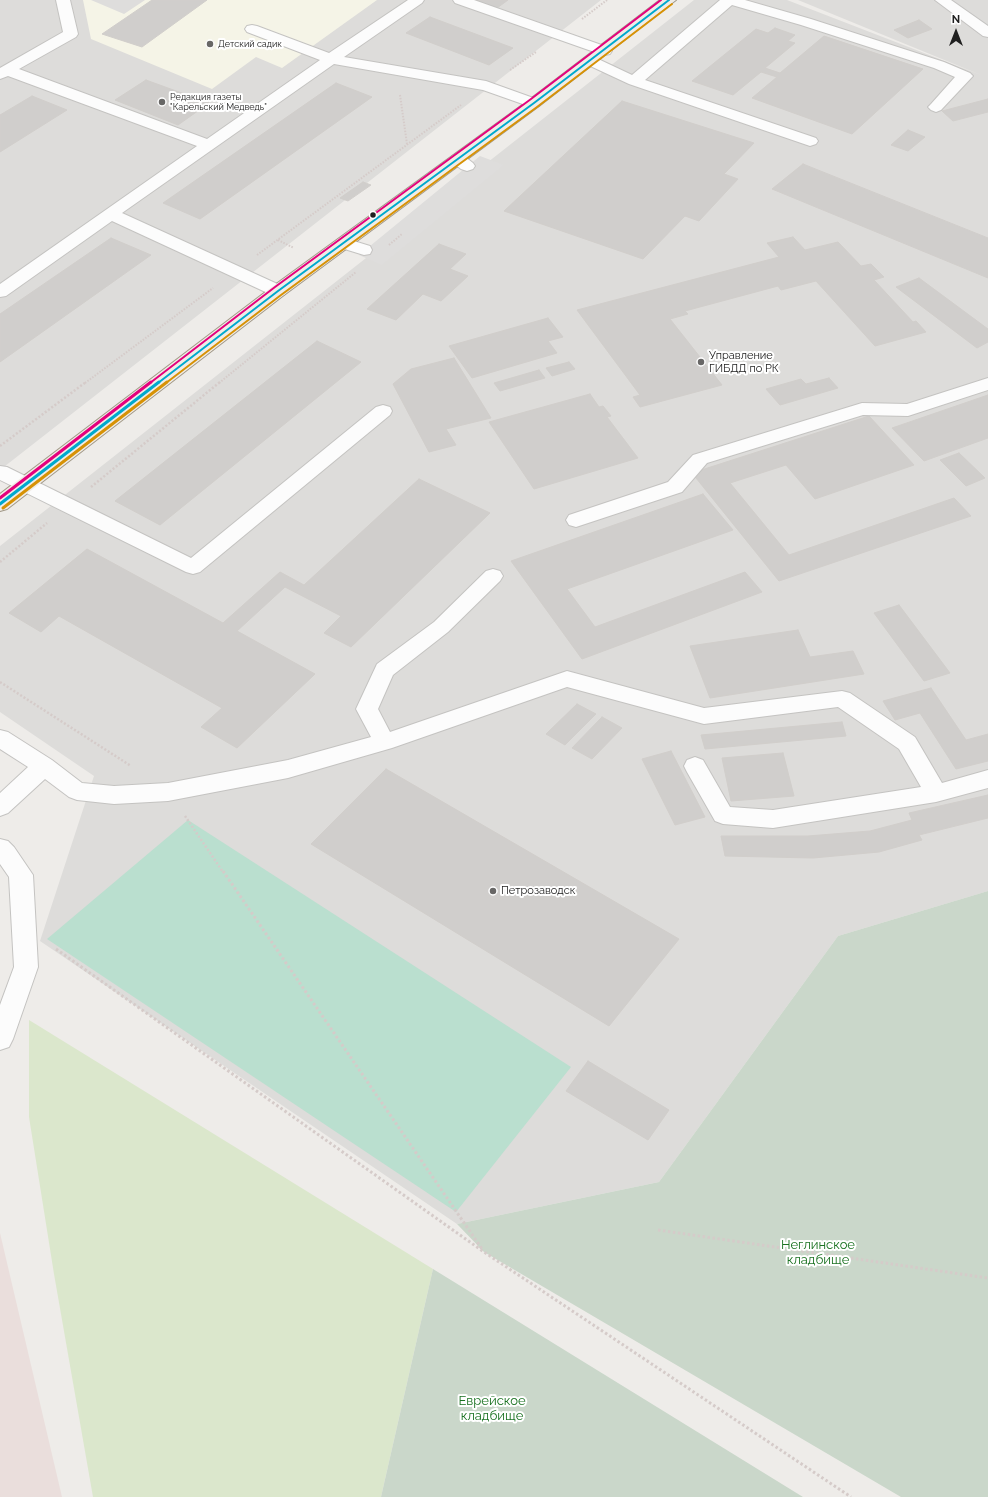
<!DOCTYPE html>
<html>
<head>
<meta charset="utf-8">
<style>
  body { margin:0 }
  #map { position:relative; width:988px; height:1497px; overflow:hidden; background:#eeece9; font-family:Raleway,sans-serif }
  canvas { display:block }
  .north { position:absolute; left:936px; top:12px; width:40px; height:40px; -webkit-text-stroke:3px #fff; paint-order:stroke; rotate:0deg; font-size:11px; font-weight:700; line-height:16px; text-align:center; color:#202020 }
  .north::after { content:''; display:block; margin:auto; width:14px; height:18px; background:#202020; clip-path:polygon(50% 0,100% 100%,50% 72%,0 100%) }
</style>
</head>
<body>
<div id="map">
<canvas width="988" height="1497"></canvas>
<div class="north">N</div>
</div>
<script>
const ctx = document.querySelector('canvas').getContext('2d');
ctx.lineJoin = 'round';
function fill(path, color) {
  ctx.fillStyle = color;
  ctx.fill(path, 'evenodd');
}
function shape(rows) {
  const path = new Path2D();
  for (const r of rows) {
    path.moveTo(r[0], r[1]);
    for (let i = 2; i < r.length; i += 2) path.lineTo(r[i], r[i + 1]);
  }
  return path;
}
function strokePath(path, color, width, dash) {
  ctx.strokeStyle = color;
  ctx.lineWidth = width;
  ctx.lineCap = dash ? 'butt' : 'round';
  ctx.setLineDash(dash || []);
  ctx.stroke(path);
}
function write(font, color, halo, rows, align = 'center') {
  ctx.font = font + ' Raleway,sans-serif';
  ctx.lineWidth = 4;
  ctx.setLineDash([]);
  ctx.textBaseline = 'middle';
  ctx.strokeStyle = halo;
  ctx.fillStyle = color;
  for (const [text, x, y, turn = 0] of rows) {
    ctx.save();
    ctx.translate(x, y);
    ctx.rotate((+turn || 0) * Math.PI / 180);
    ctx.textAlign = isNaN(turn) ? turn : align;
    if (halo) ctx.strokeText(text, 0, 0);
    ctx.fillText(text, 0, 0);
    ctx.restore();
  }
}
fill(shape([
  [0,0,601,0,0,470],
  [694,0,787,0,981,75,798,0,988,0,988,891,838,936,659,1182,457,1224,40,941,94,776,0,712,0,546]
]), '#dddcda');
fill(shape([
  [0,1233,62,1497,0,1497]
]), '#eadedc');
fill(shape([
  [83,0,377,0,282,68,256,57,212,89,91,39]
]), '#f5f4e7');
fill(shape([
  [29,1020,433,1269,381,1497,93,1497,54,1274,29,1117]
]), '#dbe7cc');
fill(shape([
  [988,891,988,1497,901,1497,484,1252,457,1224,659,1182,838,936],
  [433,1269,803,1497,381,1497]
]), '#cad7ca');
fill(shape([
  [188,820,571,1067,456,1212,47,939]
]), '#badfcf');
fill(shape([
  [91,0,145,0,124,14],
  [480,156,504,165,382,265,359,255]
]), '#dedddc');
const building = shape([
  [152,0,207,0,142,47,102,34,152,0],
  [461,0,508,0,493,11,461,0],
  [430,17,513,48,489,65,406,33,430,17],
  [919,20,932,29,908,38,894,30,919,20],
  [775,28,795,35,788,41,795,43,765,68,780,73,824,36,923,69,852,134,752,98,777,77,761,72,733,95,692,81,756,29,768,33,775,28],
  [146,80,209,103,178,125,115,100,146,80],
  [336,83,372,97,200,219,163,203,336,83],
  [32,96,67,110,0,152,0,115,32,96],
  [988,99,988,112,953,121,942,111,988,99],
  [622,101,754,143,724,174,738,179,699,221,685,216,643,259,504,211,622,101],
  [908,130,925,137,908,151,891,145,908,130],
  [803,164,988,238,988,278,772,189,803,164],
  [363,182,371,185,348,201,340,198,363,182],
  [793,237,805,250,838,242,861,266,871,264,884,277,874,280,913,322,916,321,926,332,875,346,816,281,781,290,778,286,685,311,688,314,670,319,722,385,640,407,633,397,640,395,577,310,779,257,767,243,793,237],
  [111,238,151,255,0,362,0,314,111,238],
  [439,244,466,254,450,269,468,276,441,301,423,294,396,320,367,309,439,244],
  [919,278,988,329,988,342,977,348,896,287,919,278],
  [548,318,563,337,548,341,557,353,472,378,449,346,548,318],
  [317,341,361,362,160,525,115,501,317,341],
  [454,358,491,418,446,429,456,445,429,452,393,384,411,369,454,358],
  [569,362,575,369,552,376,546,368,569,362],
  [539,370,545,378,500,391,494,383,539,370],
  [829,378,838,388,780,405,766,389,801,379,806,384,829,378],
  [590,394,599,407,603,406,611,416,607,417,638,458,534,489,489,422,590,394],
  [988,395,988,438,924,461,892,428,988,395],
  [869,416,914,465,815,499,786,465,730,483,789,555,954,498,971,516,779,581,692,473,869,416],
  [959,453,985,478,966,486,940,460,959,453],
  [419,479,490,513,351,647,324,633,341,616,285,587,237,631,315,674,237,748,201,727,222,708,59,616,41,632,9,613,87,549,223,623,280,572,304,585,419,479],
  [703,494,733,530,567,589,595,627,745,572,762,592,582,659,511,561,703,494],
  [899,605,950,673,924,681,874,613,899,605],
  [798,630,810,657,853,651,864,674,710,698,690,646,798,630],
  [931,688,966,740,988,734,988,761,956,769,920,713,895,720,883,701,931,688],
  [577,704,596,714,565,745,546,734,577,704],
  [602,717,622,728,592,759,572,748,602,717],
  [842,722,846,736,705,749,701,735,842,722],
  [671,751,705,817,675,825,642,759,671,751],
  [783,753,794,796,731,801,722,758,783,753],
  [386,769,679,939,609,1026,311,844,386,769],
  [988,795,988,818,919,835,922,840,879,852,813,858,725,856,721,836,808,836,870,831,912,820,909,813,988,795],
  [588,1061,669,1110,648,1140,566,1091,588,1061]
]);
fill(building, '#d0cecc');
strokePath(building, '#d1cecb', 1);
const minor = shape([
  [56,0,70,0,78,34,76,37,19,69,207,139,320,60,247,32,245,29,247,26,252,25,257,26,329,53,408,0,424,0,422,3,344,57,486,81,539,100,542,103,539,106,534,108,483,90,334,64,122,213,284,287,287,291,284,295,278,296,272,295,112,221,6,296,0,297,0,284,197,146,8,76,0,79,0,68,63,32,56,0],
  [453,0,474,0,610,48,612,51,610,54,605,55,600,54,455,3,453,0],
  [720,0,745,0,811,19,944,62,970,73,973,76,941,110,936,112,931,110,928,107,931,104,955,77,934,68,801,25,732,5,645,80,816,138,818,141,816,144,810,146,629,84,586,64,584,61,586,58,591,57,596,58,632,75,720,0],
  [935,0,951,0,988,26,988,37,983,36,935,0],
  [458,154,464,156,473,163,475,166,473,169,467,171,461,169,452,162,450,159,452,156,458,154],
  [344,238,370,246,372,250,370,254,364,255,338,247,336,243,338,239,344,238],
  [988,378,988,390,908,416,863,415,707,463,682,492,576,527,569,525,566,520,569,515,668,482,693,455,862,403,907,404,988,378],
  [383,405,390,407,392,411,390,415,200,572,193,574,186,572,0,480,0,466,7,467,191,558,376,407,383,405],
  [493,569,500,571,503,576,500,581,448,632,393,675,378,709,390,732,567,671,704,708,842,691,850,693,915,737,942,783,988,770,988,788,936,802,773,828,723,824,715,821,687,772,684,766,687,760,695,757,703,760,730,807,773,810,921,787,899,749,838,707,704,724,567,687,392,748,288,778,168,801,114,804,77,800,69,797,45,779,8,813,0,816,0,793,28,767,0,749,0,730,8,732,52,760,82,783,114,786,168,783,288,760,371,737,356,709,377,664,434,622,486,571,493,569],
  [0,839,8,841,14,847,33,875,38,967,13,1039,9,1047,0,1050,0,1005,14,967,9,877,0,864,0,839]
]);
const major = shape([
  [660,0,676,0,539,106,284,295,7,509,0,511,0,494,272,287,529,100,660,0]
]);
strokePath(minor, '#c4c3c1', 2);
strokePath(major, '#a29988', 2);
strokePath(shape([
  [582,19,607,0],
  [510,70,536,52],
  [400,95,407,144],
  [278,240,294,248],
  [389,245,402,234],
  [257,255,461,105],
  [85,383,213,288],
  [219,383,356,272]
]), '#d5cbc9', 2, [1.5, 1.5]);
strokePath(shape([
  [0,446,86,382],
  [91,487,220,382],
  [0,562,47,523],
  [0,682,131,766],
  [185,816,223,872]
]), '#d5cbc9', 2.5, [2, 2]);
strokePath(shape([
  [223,871,482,1249],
  [56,949,484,1252,851,1497],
  [658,1230,988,1278]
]), '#d5cbc9', 3, [2.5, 2.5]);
fill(minor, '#fcfcfc');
fill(major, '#f0ece6');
strokePath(shape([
  [158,383,278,291,534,103,669,0]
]), '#00a9ce', 2);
strokePath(shape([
  [0,504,159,382]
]), '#00a9ce', 3);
strokePath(shape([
  [166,383,281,295,537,107,672,4]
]), '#d79205', 2);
strokePath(shape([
  [3,508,167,382]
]), '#d79205', 3);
strokePath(shape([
  [150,383,275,287,531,99,661,0]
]), '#e5007d', 2);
strokePath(shape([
  [0,498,151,382]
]), '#e5007d', 3);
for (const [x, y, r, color] of [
  [210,44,4,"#686766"],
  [162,102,4,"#686766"],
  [373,215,3.5,"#202020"],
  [701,362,4,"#686766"],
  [493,891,4,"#686766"]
]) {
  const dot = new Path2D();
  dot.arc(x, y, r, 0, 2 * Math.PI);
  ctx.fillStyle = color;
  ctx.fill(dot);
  strokePath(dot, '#fff', 1.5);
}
write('9px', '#202020', '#fff', [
  ["Детский садик",218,44],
  ["Редакция газеты",170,97],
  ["\"Карельский Медведь\"",170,107]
], 'left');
write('11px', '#202020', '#fff', [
  ["Управление",709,356],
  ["ГИБДД по РК",709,369],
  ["Петрозаводск",501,891]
], 'left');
write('13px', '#1a7221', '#fff', [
  ["Неглинское",818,1245],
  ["кладбище",818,1260],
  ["Еврейское",492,1401],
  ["кладбище",492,1416]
]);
</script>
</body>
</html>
